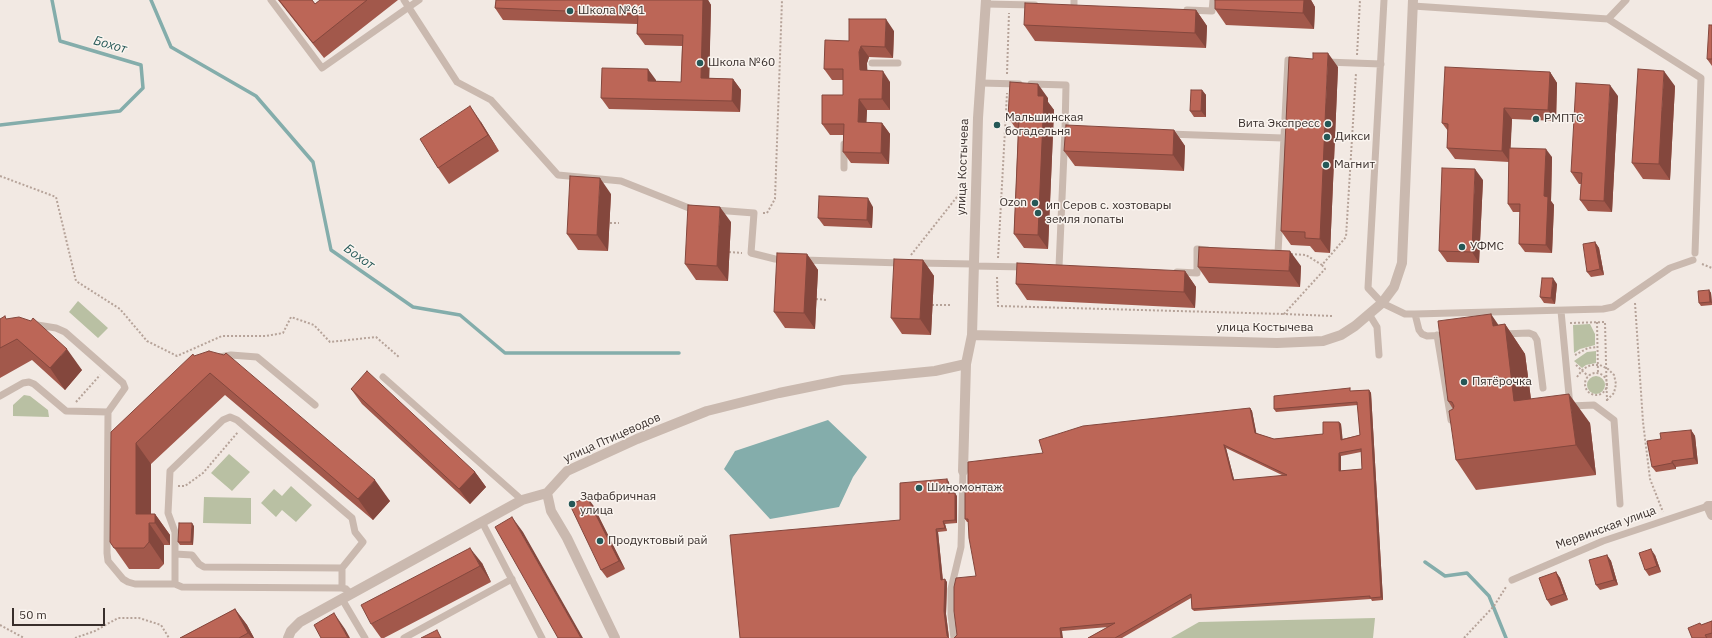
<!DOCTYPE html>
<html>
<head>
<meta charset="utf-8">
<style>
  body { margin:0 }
  #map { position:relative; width:1712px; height:638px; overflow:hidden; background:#f2e9e3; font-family:"IBM Plex Sans",sans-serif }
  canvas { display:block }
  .scale { position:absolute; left:12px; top:608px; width:93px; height:18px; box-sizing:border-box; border:2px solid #392f2c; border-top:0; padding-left:5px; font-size:12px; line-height:14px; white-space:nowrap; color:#392f2c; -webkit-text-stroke:3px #faf4ef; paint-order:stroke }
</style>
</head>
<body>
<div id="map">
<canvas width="1712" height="638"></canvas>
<div class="scale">50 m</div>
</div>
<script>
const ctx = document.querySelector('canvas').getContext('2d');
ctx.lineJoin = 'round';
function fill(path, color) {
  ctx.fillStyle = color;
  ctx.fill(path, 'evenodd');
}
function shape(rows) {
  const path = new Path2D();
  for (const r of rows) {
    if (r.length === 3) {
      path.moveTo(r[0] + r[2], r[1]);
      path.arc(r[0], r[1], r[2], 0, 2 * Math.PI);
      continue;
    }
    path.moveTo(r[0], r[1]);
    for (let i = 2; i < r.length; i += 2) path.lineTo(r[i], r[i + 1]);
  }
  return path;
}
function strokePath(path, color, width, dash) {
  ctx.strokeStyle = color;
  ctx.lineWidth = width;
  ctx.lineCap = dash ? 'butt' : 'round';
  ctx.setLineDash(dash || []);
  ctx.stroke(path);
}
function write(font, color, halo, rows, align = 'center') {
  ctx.font = font + ' "IBM Plex Sans",sans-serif';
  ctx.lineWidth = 3;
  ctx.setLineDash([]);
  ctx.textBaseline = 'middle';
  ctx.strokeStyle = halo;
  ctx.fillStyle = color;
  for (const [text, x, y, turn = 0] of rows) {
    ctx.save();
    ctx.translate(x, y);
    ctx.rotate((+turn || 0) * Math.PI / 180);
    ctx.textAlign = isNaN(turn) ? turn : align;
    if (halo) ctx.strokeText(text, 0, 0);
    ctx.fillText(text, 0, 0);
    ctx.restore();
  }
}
fill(shape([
  [78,301,108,328,98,338,69,312],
  [1590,324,1595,334,1595,345,1580,349,1574,353,1573,325],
  [1596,351,1596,363,1586,365,1582,368,1574,361,1587,352],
  [1596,385,9],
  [24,395,30,396,48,410,49,417,13,416,13,405],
  [229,454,250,472,232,491,211,473],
  [291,486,312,505,296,522,282,510,276,517,261,503,274,489,282,496],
  [204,497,251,498,251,524,203,523],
  [1375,618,1373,638,1171,638,1199,622]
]), '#b9c0a3');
fill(shape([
  [828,420,867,457,853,477,839,507,770,519,724,469,735,451]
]), '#84adab');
strokePath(shape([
  [151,0,171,47,256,96,313,162,331,250,413,307,460,315,505,353,679,353],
  [0,125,120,111,143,88,141,65,60,41,52,0],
  [1425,562,1445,576,1467,573,1489,596,1506,638]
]), '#84adab', 3.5);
strokePath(shape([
  [1357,55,1360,0],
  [1007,74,1009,13],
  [0,176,56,197,76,281,120,309,147,341,177,356,222,336,266,336,283,333,291,317,314,325,330,342,376,337,399,357],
  [763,213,767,213,775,199,782,0],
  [610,223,619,223],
  [729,252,742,253],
  [1291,254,1306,255,1322,265],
  [911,255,964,188],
  [998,258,1007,93],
  [1702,264,1712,268],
  [997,277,998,306,1284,314],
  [816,299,827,300],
  [1635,303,1643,422,1650,479,1663,512],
  [932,305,951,305],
  [1332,316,1284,314,1325,269,1322,265,1346,237,1356,73],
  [1597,322,1598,373],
  [1570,323,1605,322,1607,403],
  [1575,355,1588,348,1597,347],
  [1576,365,1588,376],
  [1596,384,11],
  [1577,377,1583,369,1591,365,1600,365,1608,369,1614,375,1616,384,1614,393,1607,400],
  [76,402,100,375],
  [178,486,185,486,203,473,238,432],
  [0,625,24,638],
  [75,638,95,631,118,618,139,618,161,625,169,638],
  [1464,638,1494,606,1506,587]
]), '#b6a399', 2, [2, 2]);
strokePath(shape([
  [271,0,322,68,419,0],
  [404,0,457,82,491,100,558,175,621,181,689,208,696,209],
  [1384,0,1368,288,1382,303,1405,314,1415,314,1603,309,1613,307,1670,268,1693,260],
  [985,4,1035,5],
  [1074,6,1074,0],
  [1413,6,1608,19,1626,0],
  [1187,10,1212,11,1213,0],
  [1608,19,1701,78,1695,253],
  [1326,62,1381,64],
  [872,63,898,63],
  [981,83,1019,84],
  [1031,84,1066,85,1065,130,1074,131],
  [1168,134,1283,138],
  [844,168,844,144],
  [715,210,754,213,751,253,775,259,784,260],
  [1273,253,1278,253,1288,60,1297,61],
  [803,260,902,263],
  [917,263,973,264],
  [973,266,1026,267],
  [1059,267,1065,130],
  [1177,272,1197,273,1197,249,1207,250],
  [1561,311,1570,406,1594,405,1614,420,1620,504],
  [1369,314,1377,327,1379,355],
  [1415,314,1419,330,1422,334,1427,336,1448,335],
  [31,324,56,328,65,332,123,383,125,388,108,412,107,553,108,561,123,579,128,582,135,584,175,584,182,587,342,588,346,589,351,594],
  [1503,334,1529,333,1534,335,1537,340,1543,388],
  [1437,335,1451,420],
  [219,357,231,355,257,357,315,405],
  [383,377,522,500],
  [0,396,23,383,29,382,34,384,66,411,108,412],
  [482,522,542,638],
  [175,554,192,555,199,564,204,567,342,568,342,588],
  [1512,580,1603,541,1708,506],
  [175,584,175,532,168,513,170,471,223,420,230,417,237,420,352,518,355,532,363,542,342,568],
  [342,599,365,638],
  [404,638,512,579],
  [954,638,951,614,951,589,961,547,963,471]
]), '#cab9af', 7);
strokePath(shape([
  [972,335,1277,343,1323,341,1341,335,1355,326,1382,303,1394,287,1402,263,1413,0],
  [963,471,966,364,972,335,978,118,986,0],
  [547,493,551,511,567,538,615,638],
  [288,638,291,631,300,622,522,500,547,493,567,471,637,439,707,411,779,393,843,380,935,371,966,364]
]), '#cab9af', 10);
strokePath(shape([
  [1712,506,1708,506,1712,515]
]), '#cab9af', 10);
fill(shape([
  [278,0,312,0,315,4,320,0,398,0,324,58],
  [496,0,708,0,711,5,709,78,733,79,741,90,740,112,609,109,601,98,656,80,656,81,681,82,682,46,645,45,637,34,637,24,503,20,495,8],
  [1215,0,1311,0,1315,7,1314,29,1226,25,1215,9],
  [1196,10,1207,26,1206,48,1035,41,1024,25],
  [894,31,893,58,869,57,867,63,867,70,890,82,890,110,867,110,866,123,882,123,890,134,889,164,851,163,843,152,843,135,830,135,822,124,843,95,843,80,832,80,824,69,849,41],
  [1707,59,1712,59,1712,66],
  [1338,67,1330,253,1315,252,1310,246,1291,245,1281,231],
  [1550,72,1557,83,1556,121,1512,119,1510,148,1552,157,1551,201,1554,205,1552,253,1525,252,1519,244,1520,212,1513,212,1508,204,1509,162,1455,159,1447,148,1448,131,1442,123],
  [1675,86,1670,180,1643,179,1632,163],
  [1202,90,1206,95,1206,117,1194,117,1190,111],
  [1618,96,1612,212,1588,211,1580,200,1581,184,1579,184,1571,172],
  [1048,98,1048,102,1054,110,1048,249,1024,248,1014,234,1018,132,1008,117],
  [481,122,499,151,449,184,438,168],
  [1174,130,1185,146,1184,171,1075,166,1064,151],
  [1483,180,1479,263,1447,262,1439,251],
  [611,194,608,251,578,250,567,234],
  [873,207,872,228,824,226,818,218],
  [731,222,728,281,696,280,685,264],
  [1595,242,1599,248,1604,275,1591,277,1587,272],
  [807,254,818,270,815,329,785,328,774,312],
  [923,260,934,276,931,335,902,334,891,318],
  [1301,266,1300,287,1209,283,1198,267],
  [1185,271,1196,287,1195,308,1027,300,1016,284],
  [1557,284,1555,304,1544,303,1540,297],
  [1709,290,1711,293,1712,305,1701,306,1699,303],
  [0,319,7,319,82,370,65,390,32,360,0,378],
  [1505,324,1525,354,1531,399,1590,423,1596,475,1476,490,1456,460,1453,409,1448,401,1498,325],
  [194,356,390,501,373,520,225,395,151,464,151,514,155,514,170,535,170,545,164,545,164,564,159,569,129,569,110,542,111,432],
  [351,389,475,472,486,487,470,504,362,404],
  [1369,390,1371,393,1383,600,1372,601,1371,599,1194,611,1192,609,1191,598,1122,638,1088,638,1108,627,1062,631,957,635,976,576,968,522,967,522,965,519,968,491,1043,453,1250,408,1252,411,1256,433,1274,439,1323,434,1339,422,1341,424,1342,439,1360,435,1358,405,1276,412,1274,409,1352,391],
  [1226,448,1284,476,1234,480],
  [1361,452,1362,469,1341,471,1341,456],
  [1691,430,1695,436,1698,464,1676,467,1676,469,1656,472,1652,467,1661,439],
  [949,482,950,493,957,496,957,523,945,524,947,531,938,532,943,580,947,582,946,614,949,638,900,520],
  [593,505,625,569,607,578,601,570],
  [194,526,193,545,180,545,178,542],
  [1607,555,1611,561,1618,585,1600,590,1596,585],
  [1655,555,1661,572,1649,576,1645,570],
  [482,563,491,582,384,638,381,638,371,624],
  [1556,572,1560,578,1568,600,1551,606,1547,600],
  [235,609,247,625,254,638,180,638],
  [1712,621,1712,638,1692,638,1702,625]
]), '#a2584b');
fill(shape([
  [703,0,708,0,711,5,709,89,701,78],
  [1304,0,1311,0,1315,7,1314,29,1303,13],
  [1196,10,1207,26,1206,48,1195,33],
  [886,19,894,31,893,58,885,47],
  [861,46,869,57,867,63,868,81,860,70,859,52],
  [1328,53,1338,67,1330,253,1320,239],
  [648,69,656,80,655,92,648,81],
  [883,71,890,82,890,110,882,99],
  [1664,71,1675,86,1670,180,1659,164],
  [1550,72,1557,83,1556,121,1548,110],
  [733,79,741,90,740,112,732,101],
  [1038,84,1048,98,1048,102,1054,110,1048,249,1038,235],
  [1610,85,1618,96,1612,212,1604,201],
  [1202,90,1206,95,1206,117,1201,111],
  [859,99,867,110,866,133,858,122],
  [470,106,481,122,499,151,488,135],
  [1504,108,1512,119,1510,162,1502,151],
  [882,123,890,134,889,164,881,153],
  [1174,130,1185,146,1184,171,1173,155],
  [1546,149,1552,157,1551,201,1554,205,1552,253,1546,245,1544,196],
  [1475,169,1483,180,1479,263,1472,252],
  [600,178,611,194,608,251,597,235],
  [868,198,873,207,872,228,867,220],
  [720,207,731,222,728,281,717,266],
  [1595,242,1599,248,1604,275,1600,269],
  [1290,251,1301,266,1300,287,1289,271],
  [807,254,818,270,815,329,804,313],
  [923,260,934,276,931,335,920,319],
  [1185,271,1196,287,1195,308,1184,292],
  [1553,278,1557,284,1555,304,1551,298],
  [1709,290,1711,293,1712,304,1710,302],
  [1491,314,1506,336,1505,324,1525,354,1535,430,1514,401,1493,326],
  [67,349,82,370,65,390,50,368],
  [1369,390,1371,393,1383,600,1381,597],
  [1569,394,1590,423,1596,475,1576,445],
  [1250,408,1252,411,1257,436,1255,433],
  [1339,422,1341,424,1343,442,1341,440],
  [1691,430,1695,436,1698,464,1694,458],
  [136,443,151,464,151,523,149,523,164,545,164,564,149,542,136,514],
  [1224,445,1226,448,1235,483,1233,480],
  [1339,453,1341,456,1341,474,1339,471],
  [1672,461,1676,467,1676,469,1672,463],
  [475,472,486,487,470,504,459,489],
  [947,479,949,482,950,496,948,493],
  [375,480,390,501,373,520,358,499],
  [955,493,957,496,957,523,955,520],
  [587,497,593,505,625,569,619,561],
  [155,514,170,535,170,545,155,523],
  [512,517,523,532,583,638,581,638],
  [943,521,945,524,947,531,945,528],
  [192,523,194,526,193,545,191,542],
  [936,529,938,532,943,583,941,580],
  [470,548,482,563,491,582,480,566],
  [1651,549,1655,555,1661,572,1657,566],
  [1607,555,1611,561,1618,585,1614,580],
  [1556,572,1560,578,1568,600,1564,594],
  [945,579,947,582,946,614,949,638,947,636,944,611],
  [235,609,247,625,254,638,252,638,248,633],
  [334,613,345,629,350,638,348,638],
  [1060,628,1062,631,1063,638,1061,638]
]), '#84473d');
const building = shape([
  [279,0,312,0,315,4,320,0,367,0,313,43,279,0],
  [496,0,703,0,701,78,733,79,732,101,601,98,602,68,648,69,648,81,681,82,683,35,637,34,638,14,495,8,496,0],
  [1215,0,1304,0,1303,13,1215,9,1215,0],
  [1025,3,1196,10,1195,33,1024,25,1025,3],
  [849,19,886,19,885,47,861,46,859,52,860,70,883,71,882,99,859,99,858,122,882,123,881,153,843,152,844,124,822,124,822,95,843,95,843,69,824,69,825,40,849,41,849,19],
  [1709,25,1712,25,1712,59,1707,59,1709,25],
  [1313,53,1328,53,1320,239,1305,238,1305,232,1281,231,1289,57,1313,59,1313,53],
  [1445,67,1550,72,1548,110,1504,108,1502,151,1447,148,1448,124,1442,123,1445,67],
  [1638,69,1664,71,1659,164,1632,163,1638,69],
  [1010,82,1038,84,1038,96,1044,96,1038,235,1014,234,1019,118,1008,117,1010,82],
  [1576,83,1610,85,1604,201,1580,200,1582,173,1571,172,1576,83],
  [1191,90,1202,90,1201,111,1190,111,1191,90],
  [470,106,488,135,438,168,420,139,470,106],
  [1066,125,1174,130,1173,155,1064,151,1066,125],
  [1509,148,1546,149,1544,196,1548,197,1546,245,1519,244,1520,204,1508,204,1509,148],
  [1442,168,1475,169,1472,252,1439,251,1442,168],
  [570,176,600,178,597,235,567,234,570,176],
  [819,196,868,198,867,220,818,218,819,196],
  [688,205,720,207,717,266,685,264,688,205],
  [1595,242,1600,269,1587,272,1583,244,1595,242],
  [1199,247,1290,251,1289,271,1198,267,1199,247],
  [777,253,807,254,804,313,774,312,777,253],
  [894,259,923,260,920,319,891,318,894,259],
  [1017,263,1185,271,1184,292,1016,284,1017,263],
  [1542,278,1553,278,1551,298,1540,297,1542,278],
  [1709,290,1710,302,1699,303,1698,291,1709,290],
  [1491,314,1493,326,1505,324,1514,401,1569,394,1576,445,1456,460,1449,411,1453,409,1454,406,1452,402,1448,401,1438,321,1491,314],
  [5,316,6,319,19,317,31,321,33,318,67,349,50,368,17,339,0,348,0,319,5,316],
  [209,351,224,355,226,353,375,480,358,499,210,373,136,443,136,514,155,514,155,523,149,523,149,542,144,548,114,548,110,542,111,432,193,354,194,356,209,351],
  [367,371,475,472,459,489,351,389,367,371],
  [1350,388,1350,391,1369,390,1381,597,1370,598,1370,596,1192,609,1191,594,1115,638,1088,638,1115,623,1060,628,1061,638,954,638,957,635,954,611,954,587,956,578,976,576,969,538,968,519,965,519,965,492,968,491,968,462,1043,453,1039,440,1083,426,1250,408,1255,433,1274,439,1323,434,1323,422,1339,422,1341,440,1360,435,1357,402,1274,409,1274,396,1350,388],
  [1224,445,1287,475,1233,480,1224,445],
  [1361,449,1362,469,1339,471,1339,453,1361,449],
  [1691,430,1694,458,1672,461,1672,463,1652,467,1647,441,1661,439,1660,433,1691,430],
  [947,479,948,493,955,493,955,520,943,521,945,528,936,529,941,580,945,579,944,611,947,636,949,638,740,638,730,535,900,520,900,483,947,479],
  [587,497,619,561,601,570,570,505,587,497],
  [512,517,581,638,558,638,495,527,512,517],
  [179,523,192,523,191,542,178,542,179,523],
  [470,548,480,566,371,624,361,605,470,548],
  [1651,549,1657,566,1645,570,1639,553,1651,549],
  [1607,555,1614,580,1596,585,1589,560,1607,555],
  [1556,572,1564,594,1547,600,1539,578,1556,572],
  [235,609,248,633,239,638,180,638,235,609],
  [334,613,348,638,321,638,314,625,334,613],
  [1712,621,1712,633,1705,635,1707,638,1692,638,1688,628,1700,623,1701,625,1712,621],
  [437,630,441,638,421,638,437,630]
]);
fill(building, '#bc6657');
strokePath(building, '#84473d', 1);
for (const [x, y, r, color] of [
  [570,11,4,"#255857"],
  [700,63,4,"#255857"],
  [1536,119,4,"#255857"],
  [1328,124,4,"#255857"],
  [997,125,4,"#255857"],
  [1327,137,4,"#255857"],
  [1326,165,4,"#255857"],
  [1035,203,4,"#255857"],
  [1038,213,4,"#255857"],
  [1462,247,4,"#255857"],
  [1464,382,4,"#255857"],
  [919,488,4,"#255857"],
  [572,504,4,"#255857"],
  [600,541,4,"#255857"]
]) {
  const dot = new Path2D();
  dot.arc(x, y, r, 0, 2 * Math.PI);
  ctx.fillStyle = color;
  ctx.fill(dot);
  strokePath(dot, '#faf4ef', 1.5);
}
write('12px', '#392f2c', '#faf4ef', [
  ["Школа №61",578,11],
  ["Школа №60",708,63],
  ["Мальшинская",1005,118],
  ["богадельня",1005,132],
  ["РМПТС",1544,119],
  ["Вита Экспресс",1320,124,"right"],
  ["Дикси",1335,137],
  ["Магнит",1334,165],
  ["Ozon",1027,203,"right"],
  ["ип Серов с. хозтовары",1046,206],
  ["земля лопаты",1046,220],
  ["УФМС",1470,247],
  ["Пятёрочка",1472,382],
  ["Шиномонтаж",927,488],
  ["Зафабричная",580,497],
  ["улица",580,511],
  ["Продуктовый рай",608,541]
], 'left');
write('12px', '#392f2c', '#faf4ef', [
  ["улица Костычева",963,167,-88],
  ["улица Костычева",1265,328],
  ["улица Птицеводов",612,438,-24],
  ["Мервинская улица",1606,528,-20]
]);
write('italic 13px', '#255857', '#faf4ef', [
  ["Бохот",110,45,16],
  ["Бохот",359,257,35]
]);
</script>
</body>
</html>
